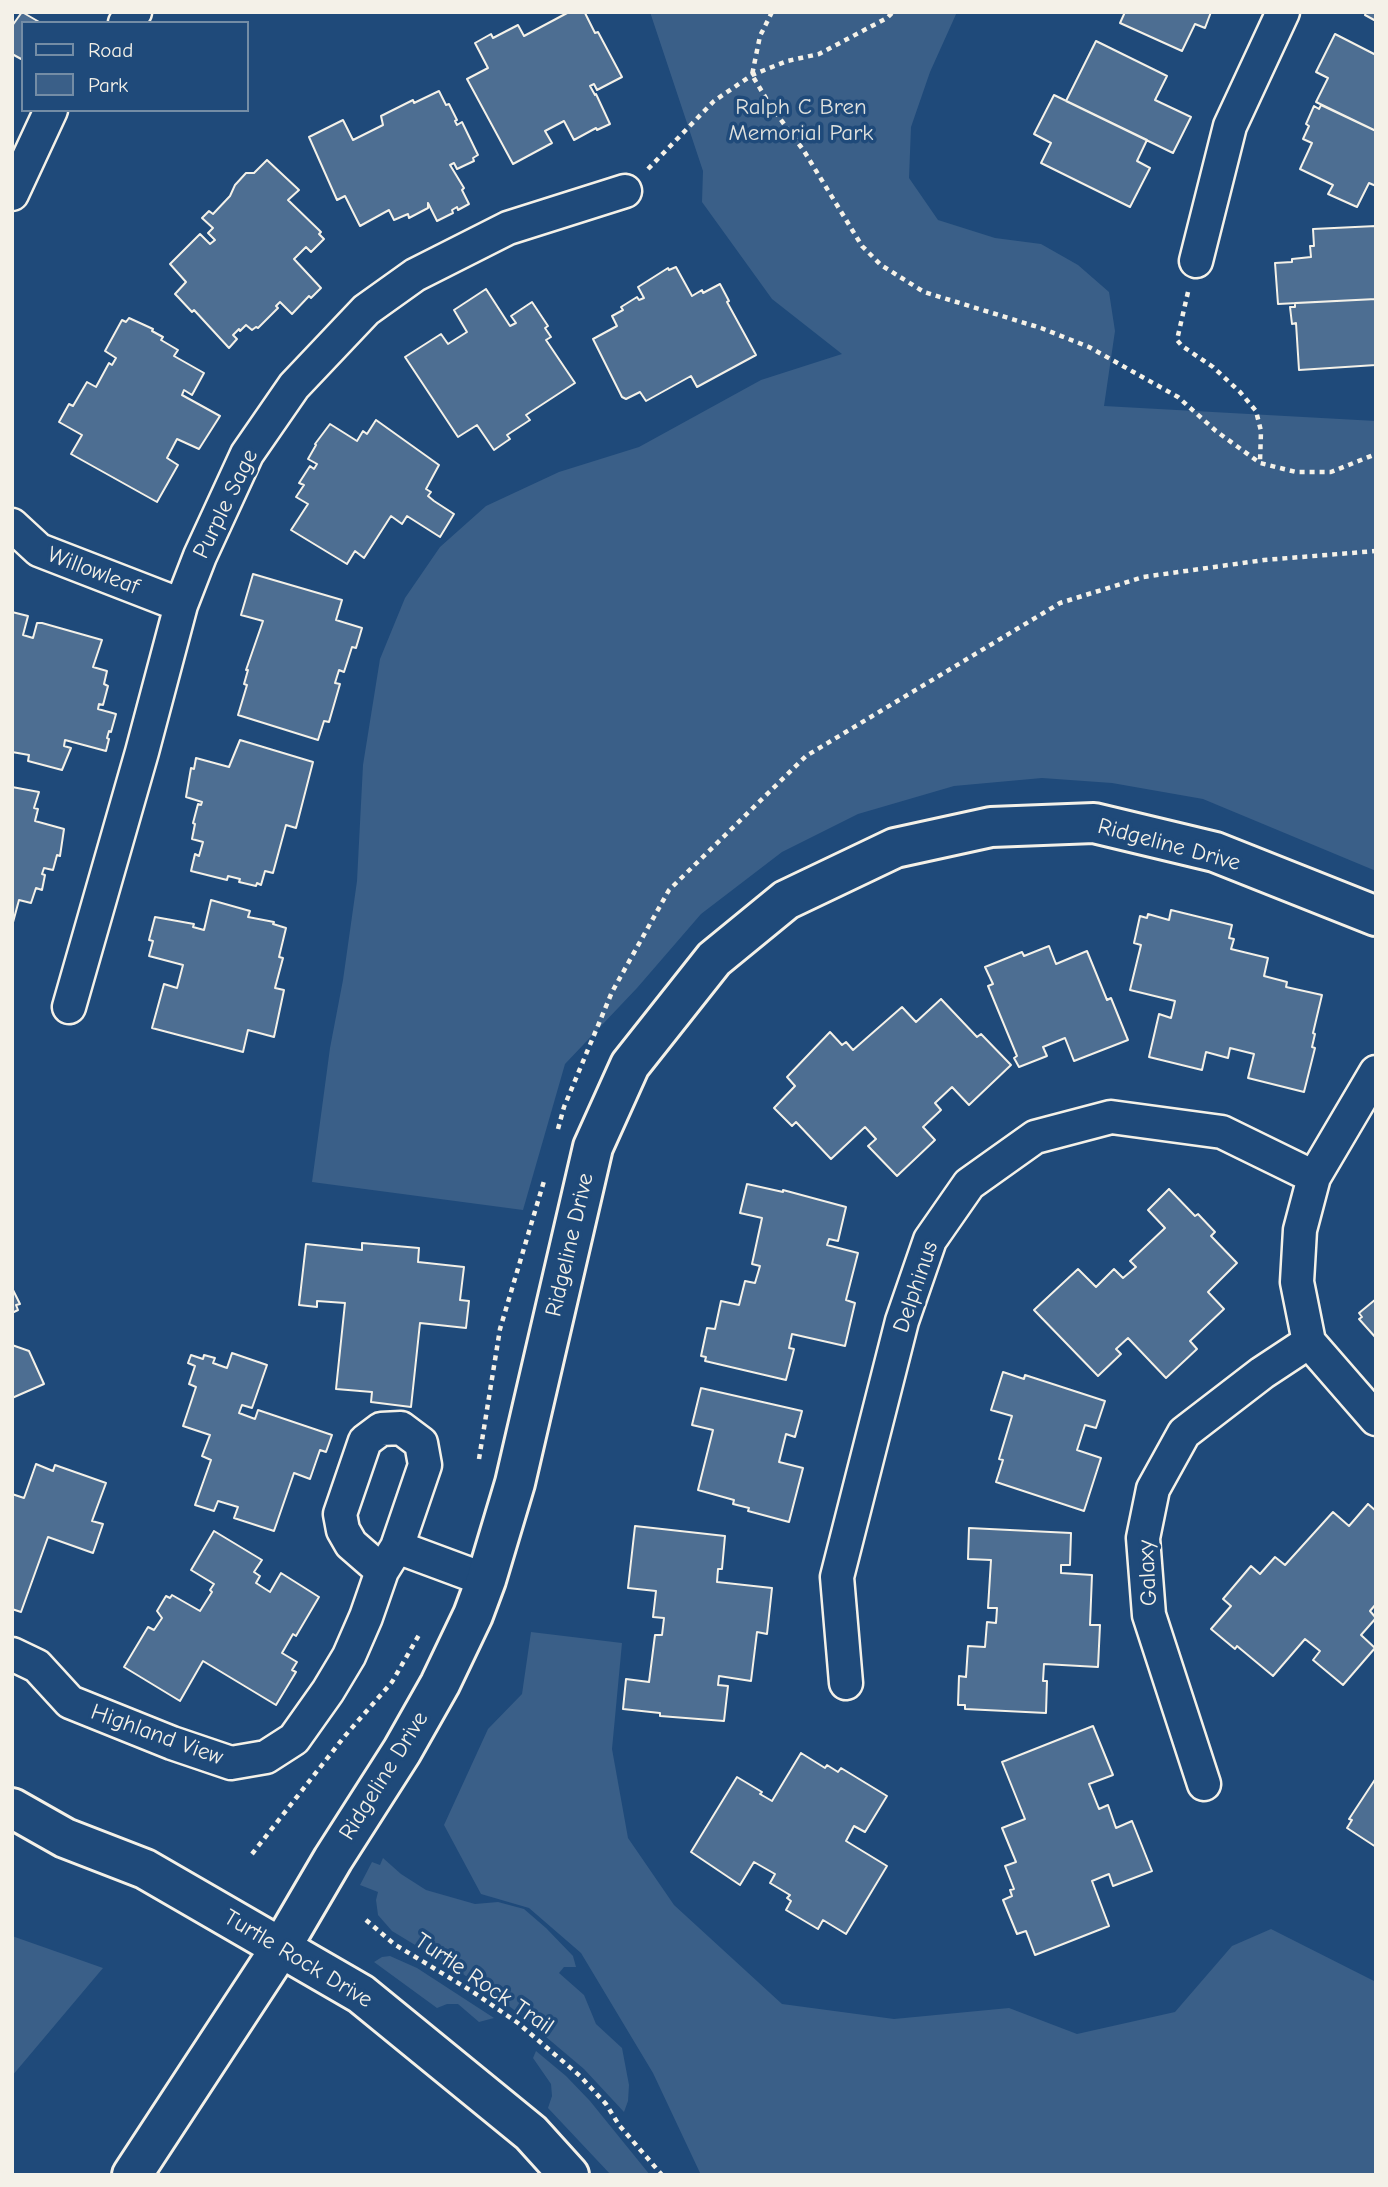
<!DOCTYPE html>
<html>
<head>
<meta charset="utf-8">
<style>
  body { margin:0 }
  #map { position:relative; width:1388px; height:2187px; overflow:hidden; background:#1f4a7a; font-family:"Comic Neue",sans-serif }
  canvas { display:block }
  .frame { position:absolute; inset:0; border:14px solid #f4f1e8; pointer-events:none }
  .legend { position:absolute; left:21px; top:21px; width:228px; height:91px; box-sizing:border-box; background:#1f4a7a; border:2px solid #748da6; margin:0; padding:9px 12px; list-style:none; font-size:21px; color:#f4f1e8 }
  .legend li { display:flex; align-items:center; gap:14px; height:35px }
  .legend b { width:35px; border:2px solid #748da6 }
</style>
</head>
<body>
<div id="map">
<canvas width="1388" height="2187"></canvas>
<div class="frame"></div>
<ul class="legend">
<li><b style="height:9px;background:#1f4a7a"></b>Road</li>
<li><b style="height:19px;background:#3a5f88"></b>Park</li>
</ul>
</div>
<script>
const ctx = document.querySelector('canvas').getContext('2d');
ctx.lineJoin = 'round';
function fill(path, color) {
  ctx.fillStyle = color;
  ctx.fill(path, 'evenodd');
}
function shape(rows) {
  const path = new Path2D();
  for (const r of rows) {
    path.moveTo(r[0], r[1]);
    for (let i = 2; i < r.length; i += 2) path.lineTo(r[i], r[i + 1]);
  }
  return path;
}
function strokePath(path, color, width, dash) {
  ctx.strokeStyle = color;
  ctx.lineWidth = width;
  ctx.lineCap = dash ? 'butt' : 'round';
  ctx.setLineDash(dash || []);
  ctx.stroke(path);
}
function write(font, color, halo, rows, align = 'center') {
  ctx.font = font + ' "Comic Neue",sans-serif';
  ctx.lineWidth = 7;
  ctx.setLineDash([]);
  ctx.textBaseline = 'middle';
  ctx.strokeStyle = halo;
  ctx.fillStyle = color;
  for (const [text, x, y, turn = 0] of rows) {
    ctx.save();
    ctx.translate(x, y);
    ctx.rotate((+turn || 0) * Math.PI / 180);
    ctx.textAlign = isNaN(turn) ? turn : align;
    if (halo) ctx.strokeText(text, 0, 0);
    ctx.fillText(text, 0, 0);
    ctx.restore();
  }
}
fill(shape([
  [650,12,957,12,930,72,911,127,909,178,938,220,995,238,1041,244,1078,265,1109,292,1115,331,1104,406,1376,421,1376,871,1203,799,1112,783,1042,778,954,786,858,814,782,852,701,914,637,988,565,1064,523,1210,312,1182,330,1048,343,980,357,881,363,765,380,659,405,598,440,547,486,506,559,472,639,447,761,380,842,354,772,299,702,202,703,171],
  [531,1632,622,1643,612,1749,628,1838,674,1905,782,2004,894,2019,1009,2008,1077,2034,1175,2012,1232,1946,1271,1929,1376,1982,1376,2175,701,2175,653,2073,581,1953,529,1908,481,1894,444,1825,488,1729,522,1694],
  [383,1858,401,1874,426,1890,475,1904,498,1902,524,1909,546,1928,573,1956,576,1967,564,1967,559,1973,584,1995,596,2024,622,2048,629,2085,628,2101,624,2112,584,2069,513,2009,463,1974,392,1931,378,1915,376,1900,378,1892,360,1885,372,1862,380,1865],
  [12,1936,103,1968,12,2076],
  [390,1956,417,1968,494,2018,479,2022,458,2004,447,2004,437,2008,374,1962,382,1957],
  [536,2051,566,2076,590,2101,650,2175,611,2175,548,2108,552,2096,551,2084,533,2058]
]), '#3a5f88');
const building = shape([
  [22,12,41,23,23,23,23,60,12,54,12,26,22,12],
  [569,12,585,13,595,33,598,32,622,77,597,90,594,84,590,86,595,95,596,94,610,124,597,130,596,128,574,140,564,121,545,131,552,143,513,164,467,79,488,68,475,43,491,34,493,38,518,25,524,36,569,12],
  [1125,12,1211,12,1205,28,1195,24,1182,51,1120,23,1125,12],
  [1366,12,1376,12,1376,21,1365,15,1366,12],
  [1335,34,1376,55,1376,131,1316,102,1328,78,1316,72,1335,34],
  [1096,41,1167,76,1155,100,1191,117,1173,153,1066,101,1096,41],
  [439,91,446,105,449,104,457,120,455,121,457,125,462,122,478,155,473,158,474,161,457,169,454,163,450,165,464,188,462,190,469,204,458,210,457,207,452,210,453,213,437,221,428,203,428,208,409,218,408,214,394,220,389,210,360,226,345,196,337,200,309,137,343,120,353,140,383,125,381,116,413,100,414,103,439,91],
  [1054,95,1147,140,1137,161,1150,168,1130,207,1041,163,1051,143,1034,134,1054,95],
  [1321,105,1376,131,1376,186,1369,183,1357,207,1328,194,1333,185,1300,169,1312,143,1303,139,1309,126,1306,124,1314,106,1319,109,1321,105],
  [267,160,299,190,288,200,321,232,319,234,324,239,311,252,306,247,294,259,321,288,311,298,309,296,292,314,280,302,276,306,278,308,258,328,256,327,252,330,246,325,240,331,239,329,233,335,237,339,229,348,194,310,192,312,178,297,175,294,186,282,170,264,200,234,210,244,215,240,208,233,213,228,202,218,209,211,213,214,230,196,235,185,246,173,254,173,267,160],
  [1376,226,1376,299,1278,304,1275,263,1292,262,1292,259,1311,257,1310,246,1314,246,1313,229,1376,226],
  [676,267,692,296,702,290,703,293,720,284,729,301,727,302,756,355,697,387,691,376,646,401,640,392,626,399,622,397,593,339,617,326,612,316,623,310,621,307,637,297,639,300,644,298,638,287,668,268,669,270,676,267],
  [486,289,510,326,516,323,511,316,532,302,548,326,545,328,551,337,546,340,575,383,526,415,530,420,507,435,510,439,494,450,477,425,458,437,405,357,441,334,448,344,467,332,454,310,486,289],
  [1376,299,1376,365,1299,370,1296,323,1292,324,1290,307,1295,307,1295,303,1376,299],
  [129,318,153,329,152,331,163,337,161,340,178,350,174,356,204,373,192,395,184,390,182,395,220,416,199,449,177,439,167,458,178,465,157,502,71,454,82,435,59,422,69,404,73,406,87,382,96,387,109,363,112,365,116,358,105,351,122,320,126,322,129,318],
  [376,420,439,465,426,489,431,492,428,496,434,501,454,514,440,537,407,516,402,524,391,516,364,558,355,551,347,564,291,530,308,504,296,497,304,485,299,483,310,466,314,469,317,464,308,459,316,445,315,444,330,424,357,441,363,431,367,434,376,420],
  [253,574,342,600,336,620,362,628,356,648,352,647,344,672,339,670,335,683,340,684,329,722,324,721,318,740,238,715,247,685,244,684,248,670,246,670,263,621,241,615,253,574],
  [12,612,28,616,23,635,33,638,37,623,42,623,102,640,93,667,107,671,104,684,108,686,103,705,99,704,98,709,116,714,111,732,109,731,107,738,109,739,106,751,65,740,64,746,71,748,62,770,28,761,29,755,12,752,12,612],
  [240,740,313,762,296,828,286,825,273,873,265,871,261,885,257,883,256,886,239,882,240,879,228,876,227,880,191,871,195,854,199,856,203,842,192,839,195,824,193,823,198,804,201,805,202,802,186,797,191,768,194,769,196,758,229,767,240,740],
  [12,787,39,792,34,808,38,809,35,821,64,829,60,856,57,855,53,870,44,868,42,874,45,875,42,890,36,888,31,903,19,900,12,926,12,787],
  [211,900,250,911,248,917,274,922,273,924,286,928,279,957,283,958,275,988,284,990,274,1037,248,1030,243,1052,152,1028,164,984,177,988,183,965,149,956,153,941,149,940,155,917,194,924,193,927,204,930,211,900],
  [1171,910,1232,925,1229,938,1234,939,1231,949,1268,958,1264,976,1287,982,1286,987,1322,995,1313,1033,1315,1034,1312,1047,1315,1048,1304,1092,1248,1078,1254,1054,1230,1048,1228,1058,1206,1052,1202,1070,1149,1057,1159,1014,1171,1018,1175,1001,1130,990,1141,945,1134,943,1140,916,1147,918,1148,914,1169,920,1171,910],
  [1049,946,1056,964,1087,951,1107,1000,1111,998,1128,1040,1074,1061,1065,1038,1043,1047,1047,1056,1019,1067,1014,1058,1017,1056,988,986,993,984,985,967,1022,952,1024,956,1049,946],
  [941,999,977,1037,981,1034,1011,1065,969,1105,952,1087,935,1103,941,1110,923,1127,935,1140,897,1176,868,1146,876,1139,865,1127,831,1159,796,1122,792,1126,774,1108,795,1086,787,1077,830,1032,842,1045,846,1042,853,1050,902,1007,916,1022,941,999],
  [747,1184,783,1192,783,1190,846,1207,838,1241,829,1239,827,1245,858,1253,846,1300,855,1303,845,1346,792,1334,789,1348,794,1349,786,1380,705,1361,706,1357,701,1356,707,1328,715,1329,721,1301,739,1305,745,1281,755,1283,760,1266,752,1264,762,1218,740,1213,747,1184],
  [1169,1189,1195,1216,1198,1214,1215,1232,1211,1236,1237,1263,1208,1292,1224,1309,1190,1341,1197,1349,1166,1378,1128,1338,1116,1349,1121,1354,1098,1376,1034,1310,1078,1269,1096,1287,1114,1269,1123,1278,1136,1267,1130,1261,1165,1228,1148,1210,1169,1189],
  [362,1243,419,1248,418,1262,464,1267,460,1300,469,1301,466,1328,420,1323,411,1407,371,1402,372,1392,336,1389,345,1303,317,1301,317,1307,299,1305,306,1244,362,1250,362,1243],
  [12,1288,20,1304,16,1305,18,1310,12,1313,12,1288],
  [1376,1299,1376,1338,1359,1319,1362,1317,1359,1313,1376,1299],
  [12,1345,29,1351,44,1384,12,1398,12,1345],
  [232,1353,267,1365,252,1408,242,1405,239,1413,255,1419,258,1410,332,1435,326,1452,320,1450,310,1479,294,1473,274,1531,234,1518,238,1507,218,1501,214,1511,195,1505,211,1460,202,1456,210,1435,183,1426,196,1387,189,1384,195,1366,188,1363,191,1355,203,1359,204,1355,215,1358,213,1363,227,1368,232,1353],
  [1003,1372,1024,1379,1025,1375,1105,1401,1096,1428,1085,1425,1077,1450,1101,1458,1084,1511,996,1482,1003,1460,999,1459,1012,1416,991,1410,1003,1372],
  [701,1388,802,1411,795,1437,786,1434,779,1462,803,1468,789,1522,748,1511,749,1508,733,1504,734,1500,698,1490,713,1430,692,1425,701,1388],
  [36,1464,53,1471,55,1465,106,1483,92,1521,103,1524,93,1553,48,1537,21,1612,12,1609,12,1494,24,1498,36,1464],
  [1368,1504,1376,1511,1376,1604,1370,1611,1376,1618,1361,1635,1375,1648,1343,1685,1313,1660,1320,1651,1305,1639,1273,1676,1237,1646,1235,1649,1211,1629,1231,1606,1223,1599,1251,1566,1260,1574,1275,1557,1285,1565,1333,1512,1349,1526,1368,1504],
  [635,1526,725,1536,722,1569,718,1569,717,1582,772,1588,767,1634,757,1632,751,1681,719,1676,718,1685,728,1686,724,1721,660,1716,660,1713,623,1709,626,1679,649,1682,655,1635,662,1635,664,1618,653,1617,656,1591,628,1588,635,1526],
  [969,1528,1071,1533,1070,1565,1061,1565,1061,1573,1092,1575,1090,1625,1100,1625,1098,1667,1044,1664,1043,1681,1047,1681,1046,1713,965,1709,965,1705,958,1705,959,1676,966,1677,968,1646,985,1647,987,1622,996,1623,997,1608,988,1608,991,1560,968,1559,969,1528],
  [214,1531,262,1560,254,1572,260,1576,256,1583,270,1592,281,1573,319,1597,296,1636,293,1634,282,1653,297,1662,292,1670,296,1672,276,1705,203,1661,180,1701,124,1667,148,1627,154,1630,162,1618,157,1611,166,1596,170,1598,172,1595,200,1611,212,1592,210,1590,214,1584,191,1570,214,1531],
  [1093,1726,1113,1775,1089,1784,1099,1809,1108,1805,1116,1828,1132,1821,1152,1871,1113,1886,1109,1874,1092,1881,1109,1926,1035,1955,1026,1931,1017,1934,1003,1900,1012,1896,1010,1890,1014,1889,1005,1866,1016,1862,1002,1828,1025,1819,1002,1762,1093,1726],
  [801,1753,825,1768,827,1765,838,1772,841,1768,887,1796,865,1832,854,1826,846,1841,887,1866,846,1934,823,1920,818,1929,786,1910,791,1901,787,1898,790,1895,770,1883,775,1874,754,1862,740,1885,691,1852,737,1777,762,1792,760,1794,772,1801,801,1753],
  [1376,1778,1376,1847,1347,1828,1352,1820,1349,1819,1376,1778]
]);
fill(building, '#4d6e92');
strokePath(building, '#f4f1e8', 2);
const street = shape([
  [125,23,135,12],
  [12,194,51,110],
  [1196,261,1230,126,1283,12],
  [12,525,39,550,181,605],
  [69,1007,142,752,181,605,200,556,247,454,294,386,366,310,415,275,508,228,625,191],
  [1376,1072,1314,1177,1300,1230,1297,1282,1309,1342,1376,1419],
  [397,1547,486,1580],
  [12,1654,37,1666,70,1702,172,1743,231,1763,266,1757,294,1739,328,1691,349,1656,366,1617,382,1571,397,1547,425,1465,421,1443,401,1428,381,1429,365,1441,340,1514,343,1530,351,1544,382,1571],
  [846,1683,837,1577,902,1321,930,1240,969,1184,1035,1137,1111,1117,1222,1132,1314,1177],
  [1204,1784,1149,1615,1143,1538,1153,1489,1184,1433,1262,1373,1309,1342]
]);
const secondary = shape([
  [12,1808,65,1838,145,1869,361,1994,531,2133,569,2175],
  [132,2175,282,1946,333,1859,402,1751,440,1684,473,1615,486,1580,515,1483,593,1147,630,1065,714,959,786,900,895,848,991,827,1094,823,1215,852,1376,916]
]);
strokePath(street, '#f4f1e8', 37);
strokePath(secondary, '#f4f1e8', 44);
strokePath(shape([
  [772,12,760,36,752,75,770,105,804,151,862,246,881,265,924,292,1041,328,1089,347,1178,397,1216,431,1260,463,1296,472,1331,472,1376,454],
  [648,169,714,101,752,75,787,61,819,54,887,18,893,12],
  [1188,292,1177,340,1182,346,1213,367,1240,392,1256,411,1261,431,1260,462],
  [558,1129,564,1107,612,992,669,890,806,756,1060,603,1143,577,1264,560,1376,551],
  [479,1459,500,1329,544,1181],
  [252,1854,344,1737,392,1682,419,1635],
  [366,1920,394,1944,473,1992,518,2023,580,2076,606,2104,619,2125,662,2175]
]), '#f4f1e8', 4.5, [5, 5]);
strokePath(street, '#1f4a7a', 32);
strokePath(secondary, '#1f4a7a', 38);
write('23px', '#e1e2de', '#1f4a7a', [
  ["Ralph C Bren",801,107],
  ["Memorial Park",801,133]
]);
write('23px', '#f4f1e8', '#1f4a7a', [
  ["Purple Sage",226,504,-64],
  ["Willowleaf",93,571,21],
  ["Ridgeline Drive",1169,845,15],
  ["Ridgeline Drive",570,1245,-77],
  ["Delphinus",916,1287,-71],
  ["Galaxy",1148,1573,-93],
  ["Highland View",157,1735,20],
  ["Ridgeline Drive",384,1776,-58],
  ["Turtle Rock Drive",298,1959,31],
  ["Turtle Rock Trail",484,1984,34]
]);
</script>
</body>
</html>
